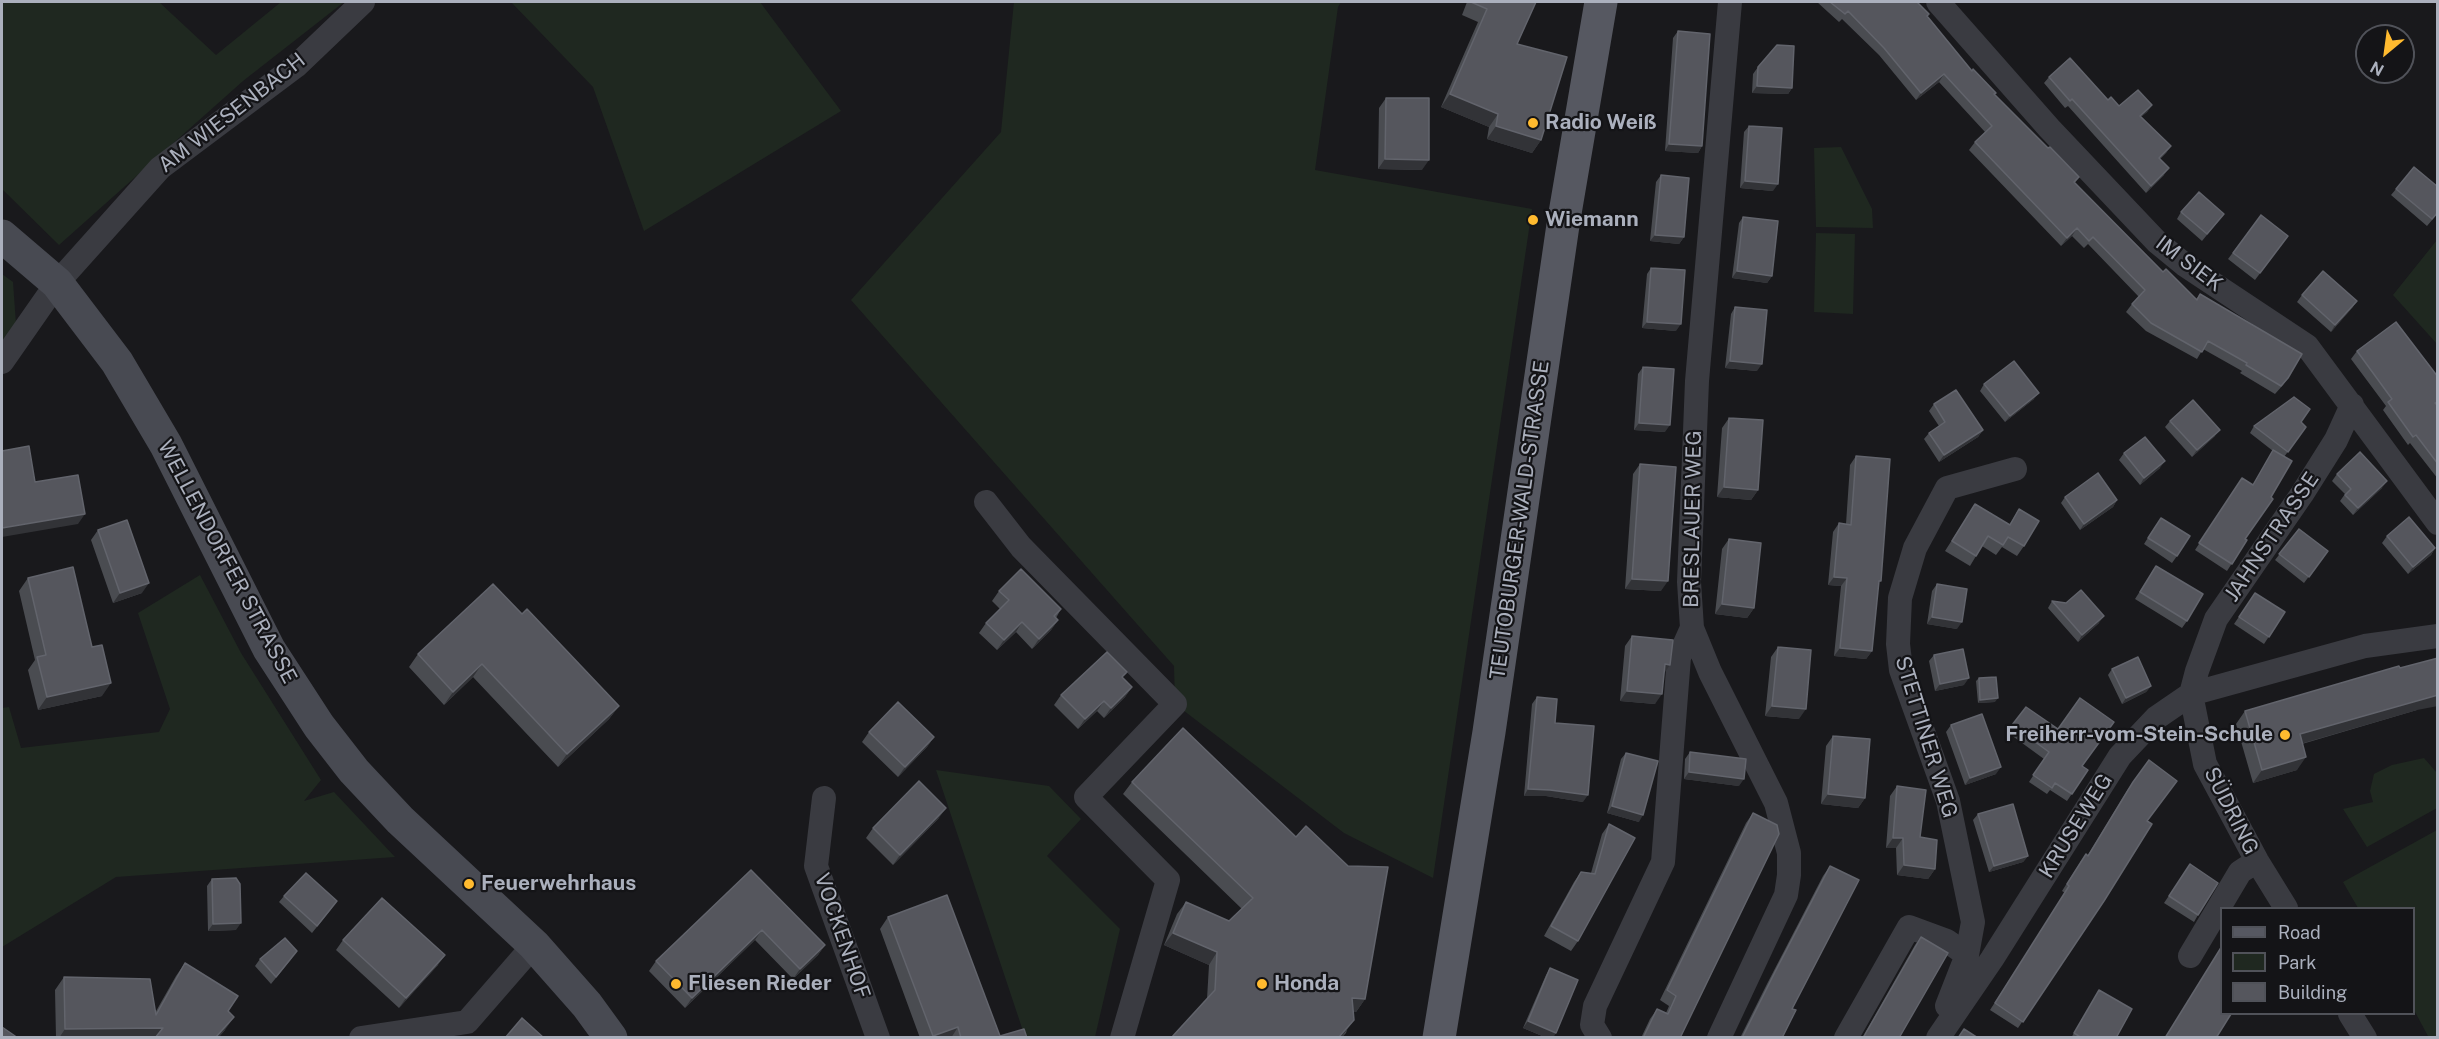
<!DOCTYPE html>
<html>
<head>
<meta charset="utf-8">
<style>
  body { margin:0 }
  #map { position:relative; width:2439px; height:1039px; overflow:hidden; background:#19191c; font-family:"Public Sans",sans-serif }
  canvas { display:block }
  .frame { position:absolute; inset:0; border:3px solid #abb0bd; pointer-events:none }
  .legend { position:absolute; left:2220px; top:907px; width:195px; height:108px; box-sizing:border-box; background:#141417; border:2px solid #505259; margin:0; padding:8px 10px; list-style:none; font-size:18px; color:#abb0bd }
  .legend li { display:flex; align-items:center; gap:12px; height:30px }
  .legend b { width:30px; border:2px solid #505259 }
  .north { position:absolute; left:2355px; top:24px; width:60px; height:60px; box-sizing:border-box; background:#141417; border:2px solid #505259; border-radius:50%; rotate:209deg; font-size:16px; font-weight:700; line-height:24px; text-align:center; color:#abb0bd }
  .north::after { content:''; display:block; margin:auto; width:21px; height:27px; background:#ffba2f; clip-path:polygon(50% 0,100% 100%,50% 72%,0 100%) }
</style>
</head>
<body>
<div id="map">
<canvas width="2439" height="1039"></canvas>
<div class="frame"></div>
<ul class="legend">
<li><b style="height:8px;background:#565861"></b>Road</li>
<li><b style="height:16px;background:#1f2820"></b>Park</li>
<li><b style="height:16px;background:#55565d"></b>Building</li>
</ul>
<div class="north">N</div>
</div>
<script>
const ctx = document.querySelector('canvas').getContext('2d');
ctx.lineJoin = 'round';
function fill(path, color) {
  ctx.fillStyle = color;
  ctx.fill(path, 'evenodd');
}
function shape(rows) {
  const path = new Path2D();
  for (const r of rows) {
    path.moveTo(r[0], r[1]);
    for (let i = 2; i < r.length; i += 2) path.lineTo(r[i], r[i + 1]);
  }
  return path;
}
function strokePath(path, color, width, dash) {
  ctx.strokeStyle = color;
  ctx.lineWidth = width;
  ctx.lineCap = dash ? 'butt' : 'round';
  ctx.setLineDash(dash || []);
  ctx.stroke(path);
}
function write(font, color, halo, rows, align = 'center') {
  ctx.font = font + ' "Public Sans",sans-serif';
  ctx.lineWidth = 4.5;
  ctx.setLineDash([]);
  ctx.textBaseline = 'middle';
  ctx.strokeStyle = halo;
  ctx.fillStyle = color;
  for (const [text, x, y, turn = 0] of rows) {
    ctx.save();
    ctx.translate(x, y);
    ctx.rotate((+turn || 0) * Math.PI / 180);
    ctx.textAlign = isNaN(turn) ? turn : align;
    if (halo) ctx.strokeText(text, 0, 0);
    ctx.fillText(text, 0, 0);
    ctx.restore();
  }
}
fill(shape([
  [2,2,159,2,216,55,281,2,344,2,243,81,59,245,2,189],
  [511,2,760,2,841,111,644,231,593,87],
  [1014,2,1341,2,1338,7,1315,170,1532,209,1433,878,1344,833,1175,704,1174,666,851,300,1001,132],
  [1841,147,1872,209,1873,228,1816,227,1814,148],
  [1816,233,1855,234,1853,314,1814,312],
  [2437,240,2437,344,2393,295],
  [2,274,13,282,16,324,2,346],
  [200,575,241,653,321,780,304,801,334,792,395,857,116,877,2,947,2,708,9,707,21,748,159,732,170,709,138,613],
  [2424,758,2437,773,2437,808,2367,847,2343,809,2373,802,2370,791,2374,774,2392,765],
  [936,770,1049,786,1081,819,1047,856,1120,929,1095,1037,1025,1037],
  [2437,830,2438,1037,2429,1038,2414,1010,2414,908,2358,908,2343,882]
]), '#1f2820');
strokePath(shape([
  [1938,2,2049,128,2157,242,2185,265,2307,346,2438,523],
  [2,362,57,283,160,168,296,66,363,2],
  [986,502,1021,547,1175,704,1086,797,1168,880,1122,1038],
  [824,798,816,866,878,1038],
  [2286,908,2257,861,2205,764,2191,694,2197,671,2216,619,2302,494,2336,440,2352,405],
  [2190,956,2240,872,2257,861],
  [1947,1006,1967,955,1973,922,1948,801,1901,670,1898,644,1900,598,1915,548,1947,488,2015,469],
  [2350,1014,2365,1038],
  [361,1038,467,1022,534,945],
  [1600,1038,1592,1025,1595,1006,1663,862,1679,657,1692,628],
  [1719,1038,1786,895,1789,875,1789,853,1776,803,1710,672,1692,628,1689,582,1697,381,1730,2],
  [1846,1038,1909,927,1947,941,1967,955],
  [1938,1038,1992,959,2120,756,2156,718,2191,694,2365,646,2438,636]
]), '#3a3b41', 24);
strokePath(shape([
  [2,236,57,283,117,362,166,445,269,649,319,726,354,771,400,820,534,945,587,1005,611,1038]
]), '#484a52', 33);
strokePath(shape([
  [1439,1038,1489,732,1563,225,1601,2]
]), '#565861', 33);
fill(shape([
  [1467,2,1536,2,1517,44,1541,140,1532,153,1487,139,1489,127,1441,107,1478,22,1462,15],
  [1817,2,1917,2,1927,16,1972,71,2048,148,2079,177,2075,183,2163,272,2196,299,2200,294,2288,378,2283,385,2275,394,2240,373,2242,371,2203,349,2197,359,2146,331,2126,312,2132,304,2139,297,2088,244,2084,248,2072,236,2061,246,1969,150,1975,142,1985,132,1939,82,1916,100,1879,55,1842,19,1839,22],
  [1678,31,1702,146,1698,153,1665,151,1673,38],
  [1758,67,1792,88,1788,94,1752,93,1753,74],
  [2049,77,2108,100,2119,106,2152,105,2147,112,2141,117,2171,146,2166,153,2160,159,2164,175,2146,193,2068,106,2065,108,2044,83],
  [1386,98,1422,170,1378,169,1379,108],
  [1749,126,1773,191,1740,188,1744,132],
  [1661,175,1684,237,1679,244,1650,241,1656,182],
  [2438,187,2438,213,2427,226,2391,195,2396,189],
  [2181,212,2224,214,2202,241,2177,219],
  [2261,215,2288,236,2255,280,2228,259],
  [1743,217,1772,276,1767,283,1732,278,1739,223],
  [1651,268,1676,331,1642,328,1647,274],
  [2302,295,2357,301,2352,308,2331,332,2297,302],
  [1735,307,1757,371,1725,368,1731,314],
  [2357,351,2438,406,2438,479,2410,443,2408,445,2383,410,2386,406,2351,359],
  [1643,367,1665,432,1634,430,1638,374],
  [1984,384,2034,399,2005,422,1980,391],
  [1934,404,1983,430,1978,437,1939,462,1924,439,1929,433,1939,426,1929,411],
  [1729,418,1758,490,1751,500,1717,497,1722,428],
  [2170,421,2215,436,2192,457,2165,427],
  [2301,422,2306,427,2284,457,2245,539,2247,540,2227,571,2195,550,2242,478,2253,485,2273,451,2250,433,2254,426],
  [2124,453,2160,468,2140,485,2119,460],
  [1856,456,1878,585,1872,651,1866,659,1834,656,1841,586,1828,585,1833,532,1839,523,1846,524,1850,465],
  [1640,464,1661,591,1625,589,1633,474],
  [2337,474,2382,488,2353,515,2340,501,2345,494,2332,481],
  [2065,497,2117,500,2113,507,2080,530,2061,503],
  [1975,504,2009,525,2019,509,2024,546,2017,556,2002,547,1996,555,1982,546,1970,566,1945,551],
  [2156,525,2177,556,2172,563,2144,544],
  [2299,529,2328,551,2304,583,2275,560],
  [98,530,142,593,113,603,91,540],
  [2387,536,2435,548,2431,555,2408,574,2382,543],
  [1729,539,1754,608,1747,618,1715,614,1722,549],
  [2156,566,2187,621,2182,628,2135,599],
  [28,578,102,696,38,710,28,670,35,660,19,591],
  [1937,584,1957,629,1927,624,1932,591],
  [999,591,1061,609,1056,618,1058,620,1051,630,1032,649,1016,632,997,650,979,633,986,623,1000,609,992,601],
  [2255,593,2285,612,2264,644,2234,624],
  [2052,601,2099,623,2078,642,2048,608],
  [522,614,619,706,609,719,558,767,473,677,444,705,409,667,418,654],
  [1632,636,1664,674,1655,704,1620,701,1625,646],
  [1778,647,1799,719,1765,716,1771,657],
  [1934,655,1964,685,1935,691,1929,661],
  [2112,669,2151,686,2146,692,2122,704,2108,675],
  [1123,678,1132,687,1125,697,1104,718,1097,711,1078,729,1054,705,1061,695],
  [1979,678,1995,702,1978,703,1976,681],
  [1537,697,1555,723,1583,802,1546,796,1524,796,1532,704],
  [2026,707,2082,766,2088,770,2067,801,2050,790,2047,794,2029,782,2044,759,2007,732],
  [2417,710,2302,744,2297,770,2253,783,2236,724,2245,711],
  [1951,725,1996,774,1965,785,1946,732],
  [869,732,934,737,927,747,898,777,862,742],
  [1833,736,1865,798,1858,808,1821,804,1826,746],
  [1690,752,1739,786,1684,779,1685,759],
  [1626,753,1639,822,1607,813,1621,759],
  [2149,760,2147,821,2104,901,2018,1028,1990,1010,2065,893,2062,891,2081,861,2088,855,2128,789],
  [1132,782,1365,999,1356,1012,1353,1011,1346,1033,1341,1038,1171,1038,1207,999,1209,965,1164,945,1177,914,1186,902,1229,921,1242,909,1123,794],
  [1897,786,1935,869,1928,879,1897,875,1896,848,1886,848,1890,796],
  [1753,813,1680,1038,1641,1038,1650,1019,1657,1009,1666,1013,1669,1006,1660,1000,1746,823],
  [1978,814,2028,856,2023,862,1989,872,1973,820],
  [939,818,893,865,866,838,873,828],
  [1609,824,1578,941,1571,951,1544,936,1574,882,1581,872,1591,873,1602,834],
  [2190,864,2198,915,2194,922,2164,903],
  [1830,866,1782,1038,1740,1038,1768,982,1823,876],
  [751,870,825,945,818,955,793,979,755,940,685,1008,649,971,656,961],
  [212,879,236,930,208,931,207,886],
  [284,896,332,908,312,933,279,902],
  [888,917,1000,1036,1027,1038,920,1038,880,929],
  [1921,937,1899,1038,1862,1038,1915,945],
  [343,940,438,965,399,1008,336,950],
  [292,958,271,984,255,966,260,959],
  [185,963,228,1011,225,1030,218,1038,56,1038,55,990,64,977,155,1013,176,976],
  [1550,968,1553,1038,1547,1038,1523,1028,1546,975],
  [2099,990,2116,1038,2071,1038,2095,997]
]), '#4a4c51');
fill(shape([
  [1944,74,1939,82,1916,100,1921,93],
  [1757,86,1792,88,1788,94,1752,93],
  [1450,94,1498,114,1489,127,1441,107],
  [2152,105,2147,112,2135,122,2140,116],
  [1496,126,1541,140,1532,153,1487,139],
  [1669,144,1702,146,1698,153,1665,151],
  [2171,146,2166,153,2154,165,2159,158],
  [1385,159,1429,160,1422,170,1378,169],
  [2169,168,2164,175,2146,193,2151,186],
  [1745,181,1778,184,1773,191,1740,188],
  [2077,228,2072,236,2061,246,2067,238],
  [1655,235,1684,237,1679,244,1650,241],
  [1737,271,1772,276,1767,283,1732,278],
  [2357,301,2352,308,2331,332,2335,325],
  [1647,322,1681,324,1676,331,1642,328],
  [1730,361,1762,364,1757,371,1725,368],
  [2039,393,2034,399,2005,422,2010,416],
  [1639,423,1670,425,1665,432,1634,430],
  [1983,430,1978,437,1939,462,1944,455],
  [2220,430,2215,436,2192,457,2197,450],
  [2165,461,2160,468,2140,485,2144,478],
  [2387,481,2382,488,2353,515,2358,508],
  [1724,487,1758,490,1751,500,1717,497],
  [2117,500,2113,507,2080,530,2084,524],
  [85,514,78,524,2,537,2,528],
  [2435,548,2431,555,2408,574,2413,567],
  [1834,577,1847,578,1841,586,1828,585],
  [1632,579,1668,581,1661,591,1625,589],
  [149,583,142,593,113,603,120,593],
  [1722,604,1754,608,1747,618,1715,614],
  [2104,616,2099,623,2078,642,2082,635],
  [1932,617,1962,622,1957,629,1927,624],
  [1058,620,1051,630,1032,649,1039,639],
  [1022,622,1016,632,997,650,1004,640],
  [1840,648,1872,651,1866,659,1834,656],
  [482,664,473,677,444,705,453,692],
  [1665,664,1670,665,1663,675],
  [1969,678,1964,685,1935,691,1940,684],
  [111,683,102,696,38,710,47,697],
  [2151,686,2146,692,2122,704,2126,698],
  [1132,687,1125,697,1104,718,1111,708],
  [1627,691,1662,694,1655,704,1620,701],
  [2438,695,2438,706,2417,710,2290,747,2300,734],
  [1998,698,1995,702,1978,703,1980,700],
  [1104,701,1097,711,1078,729,1085,719],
  [619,706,609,719,558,767,567,754],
  [1772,706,1806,709,1799,719,1765,716],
  [934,737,927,747,898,777,905,767],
  [2306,757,2297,770,2253,783,2262,770],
  [2001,767,1996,774,1965,785,1970,778],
  [1689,772,1744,779,1739,786,1684,779],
  [1528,789,1550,790,1588,795,1583,802,1546,796,1524,796],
  [1828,794,1865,798,1858,808,1821,804],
  [1612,806,1643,815,1639,822,1607,813],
  [946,808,939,818,893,865,900,855],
  [1893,838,1903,838,1896,848,1886,848],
  [2028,856,2023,862,1989,872,1994,866],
  [1904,865,1935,869,1928,879,1897,875],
  [241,923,236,930,208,931,213,924],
  [762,930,755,940,685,1008,692,998],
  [1173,933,1217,952,1209,965,1164,945],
  [825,945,818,955,793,979,800,969],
  [445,955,438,965,399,1008,406,998],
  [1352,998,1365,999,1356,1012,1343,1010],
  [234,1017,225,1030,218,1038,215,1038],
  [1354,1020,1341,1038,1338,1038],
  [1528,1021,1556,1033,1553,1038,1547,1038,1523,1028],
  [958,1027,951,1038,932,1038,933,1036],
  [163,1028,157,1038,59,1038,65,1029]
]), '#323337');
const building = shape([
  [1471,2,1536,2,1517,44,1567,57,1541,140,1496,126,1498,114,1450,94,1487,9,1471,2],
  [1830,2,1917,2,1929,14,1927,16,1972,71,1973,69,1996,93,1994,94,2048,148,2050,147,2079,177,2074,182,2163,272,2166,269,2197,300,2200,294,2302,354,2288,378,2281,386,2246,365,2247,363,2208,341,2202,352,2151,323,2132,304,2145,290,2093,237,2089,241,2077,228,2067,238,1975,142,1992,126,1944,74,1921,93,1884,48,1848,11,1845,14,1830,2],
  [1678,31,1710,34,1702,146,1669,144,1678,31],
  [1777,45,1794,46,1792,88,1757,86,1758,67,1777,45],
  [2070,58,2108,100,2111,97,2119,106,2138,90,2152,105,2140,116,2171,146,2159,158,2169,168,2151,186,2072,99,2070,101,2049,77,2070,58],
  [1386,98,1429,98,1429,160,1385,159,1386,98],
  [1749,126,1782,128,1778,184,1745,181,1749,126],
  [2414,167,2438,187,2438,212,2432,219,2396,189,2414,167],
  [1661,175,1689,178,1684,237,1655,235,1661,175],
  [2199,192,2224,214,2207,234,2181,212,2199,192],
  [2261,215,2288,236,2260,273,2233,253,2261,215],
  [1743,217,1778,221,1772,276,1737,271,1743,217],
  [1651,268,1685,270,1681,324,1647,322,1651,268],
  [2323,271,2357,301,2335,325,2302,295,2323,271],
  [1735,307,1767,310,1762,364,1730,361,1735,307],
  [2396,322,2438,377,2438,401,2435,403,2438,406,2438,464,2416,435,2413,437,2388,402,2392,399,2357,351,2396,322],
  [2014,361,2039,393,2010,416,1984,384,2014,361],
  [1643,367,1674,369,1670,425,1639,423,1643,367],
  [1956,390,1983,430,1944,455,1929,433,1945,422,1934,404,1956,390],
  [2294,397,2310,409,2301,422,2306,427,2288,452,2254,426,2294,397],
  [2193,400,2220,430,2197,450,2170,421,2193,400],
  [1729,418,1763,420,1758,490,1724,487,1729,418],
  [2145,437,2165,461,2144,478,2124,453,2145,437],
  [29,446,35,482,78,475,85,514,2,528,2,451,29,446],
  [2273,450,2292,461,2271,497,2273,499,2245,539,2247,540,2232,564,2199,543,2242,478,2253,485,2273,450],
  [2360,452,2387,481,2358,508,2345,495,2351,489,2337,474,2360,452],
  [1856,456,1890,459,1881,581,1879,581,1872,651,1840,648,1847,578,1834,577,1839,523,1851,525,1856,456],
  [1640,464,1676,467,1668,581,1632,579,1640,464],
  [2098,473,2117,500,2084,524,2065,497,2098,473],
  [1975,504,2010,525,2019,509,2039,521,2024,546,2008,537,2003,545,1988,536,1976,556,1952,541,1975,504],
  [2409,517,2435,548,2413,567,2387,536,2409,517],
  [2161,518,2190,536,2177,556,2148,538,2161,518],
  [127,520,149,583,120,593,98,530,127,520],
  [2299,529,2328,551,2309,577,2279,554,2299,529],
  [1729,539,1761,543,1754,608,1722,604,1729,539],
  [2156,566,2203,594,2187,621,2140,592,2156,566],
  [73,567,92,647,102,645,111,683,47,697,37,657,46,655,28,578,73,567],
  [1021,569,1061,609,1054,616,1058,620,1039,639,1022,622,1004,640,986,623,1009,600,999,591,1021,569],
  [493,584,522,614,527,609,619,706,567,754,482,664,453,692,418,654,493,584],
  [1937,584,1967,589,1962,622,1932,617,1937,584],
  [2081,590,2104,616,2082,635,2052,601,2066,603,2081,590],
  [2255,593,2285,612,2269,637,2239,617,2255,593],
  [1632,636,1673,640,1670,665,1665,664,1662,694,1627,691,1632,636],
  [1778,647,1811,650,1806,709,1772,706,1778,647],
  [1963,649,1969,678,1940,684,1934,655,1963,649],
  [1107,652,1127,672,1122,677,1132,687,1111,708,1104,701,1085,719,1061,695,1107,652],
  [2138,657,2151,686,2126,698,2112,669,2138,657],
  [2438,658,2438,695,2300,734,2306,757,2262,770,2245,711,2399,666,2400,668,2438,658],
  [1996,677,1998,698,1980,700,1979,678,1996,677],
  [1537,697,1557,699,1555,723,1594,726,1588,795,1550,790,1528,789,1537,697],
  [2080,698,2114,722,2082,766,2088,770,2072,794,2055,783,2052,788,2033,775,2049,752,2012,725,2026,707,2058,729,2080,698],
  [898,702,934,737,905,767,869,732,898,702],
  [1982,714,2001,767,1970,778,1951,725,1982,714],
  [1183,728,1296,837,1306,826,1348,866,1388,867,1365,999,1352,998,1354,1020,1338,1038,1171,1038,1215,990,1217,952,1173,933,1186,902,1229,921,1253,898,1132,782,1183,728],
  [1833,736,1870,739,1865,798,1828,794,1833,736],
  [1690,752,1746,759,1744,779,1689,772,1690,752],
  [1626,753,1658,761,1643,815,1612,806,1626,753],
  [2149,760,2177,781,2147,821,2152,824,2104,901,2023,1022,1995,1003,2069,886,2067,884,2086,854,2088,856,2133,782,2149,760],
  [919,781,946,808,900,855,873,828,919,781],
  [1897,786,1926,790,1920,837,1937,840,1935,869,1904,865,1903,838,1893,838,1897,786],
  [2013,804,2028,856,1994,866,1978,814,2013,804],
  [1753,813,1777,825,1779,834,1680,1038,1643,1038,1657,1009,1668,1014,1676,996,1667,990,1753,813],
  [1609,824,1635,838,1578,941,1551,926,1581,872,1595,874,1609,824],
  [2190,864,2218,883,2198,915,2169,896,2190,864],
  [1830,866,1859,880,1792,1009,1796,1010,1782,1038,1742,1038,1775,972,1830,866],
  [751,870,825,945,800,969,762,930,692,998,656,961,751,870],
  [306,873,337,901,317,926,284,896,306,873],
  [236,878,240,884,241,923,213,924,212,879,236,878],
  [947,895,1000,1036,1024,1029,1027,1038,961,1038,958,1027,933,1036,888,917,947,895],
  [382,898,445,955,406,998,343,940,382,898],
  [1921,937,1948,953,1899,1038,1863,1038,1921,937],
  [285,938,297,951,276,977,260,959,285,938],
  [2222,946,2222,1014,2231,1014,2216,1038,2165,1038,2222,946],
  [185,963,238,996,228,1011,234,1017,215,1038,155,1038,163,1028,65,1029,64,977,150,979,156,1015,185,963],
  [1550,968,1578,980,1556,1033,1528,1021,1550,968],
  [2099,990,2132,1009,2116,1038,2082,1038,2074,1033,2099,990],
  [522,1018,544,1038,505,1038,522,1018],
  [2,1027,18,1038,2,1038,2,1027],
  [1964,1029,1978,1038,1958,1038,1964,1029]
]);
fill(building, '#55565d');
strokePath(building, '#62646c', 1.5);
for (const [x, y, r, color] of [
  [1533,123,6,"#ffba2f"],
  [1533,220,6,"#ffba2f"],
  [2285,735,6,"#ffba2f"],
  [469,884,6,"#ffba2f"],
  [676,984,6,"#ffba2f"],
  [1262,984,6,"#ffba2f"]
]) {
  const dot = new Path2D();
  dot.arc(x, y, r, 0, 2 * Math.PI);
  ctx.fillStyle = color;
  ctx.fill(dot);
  strokePath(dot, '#141417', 2);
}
write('21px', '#abb0bd', '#141417', [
  ["AM WIESENBACH",232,113,-38],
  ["IM SIEK",2189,264,37],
  ["BRESLAUER WEG",1693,519,-89],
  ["TEUTOBURGER-WALD-STRASSE",1520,520,-82],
  ["JAHNSTRASSE",2272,537,-56],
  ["WELLENDORFER STRASSE",227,562,62],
  ["STETTINER WEG",1926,737,73],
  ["SÜDRING",2231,811,63],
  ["KRUSEWEG",2076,826,-58],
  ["VOCKENHOF",842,936,71]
]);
write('bold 21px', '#abb0bd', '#141417', [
  ["Radio Weiß",1545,123],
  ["Wiemann",1545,220],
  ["Freiherr-vom-Stein-Schule",2273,735,"right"],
  ["Feuerwehrhaus",481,884],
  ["Fliesen Rieder",688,984],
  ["Honda",1274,984]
], 'left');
</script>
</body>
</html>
